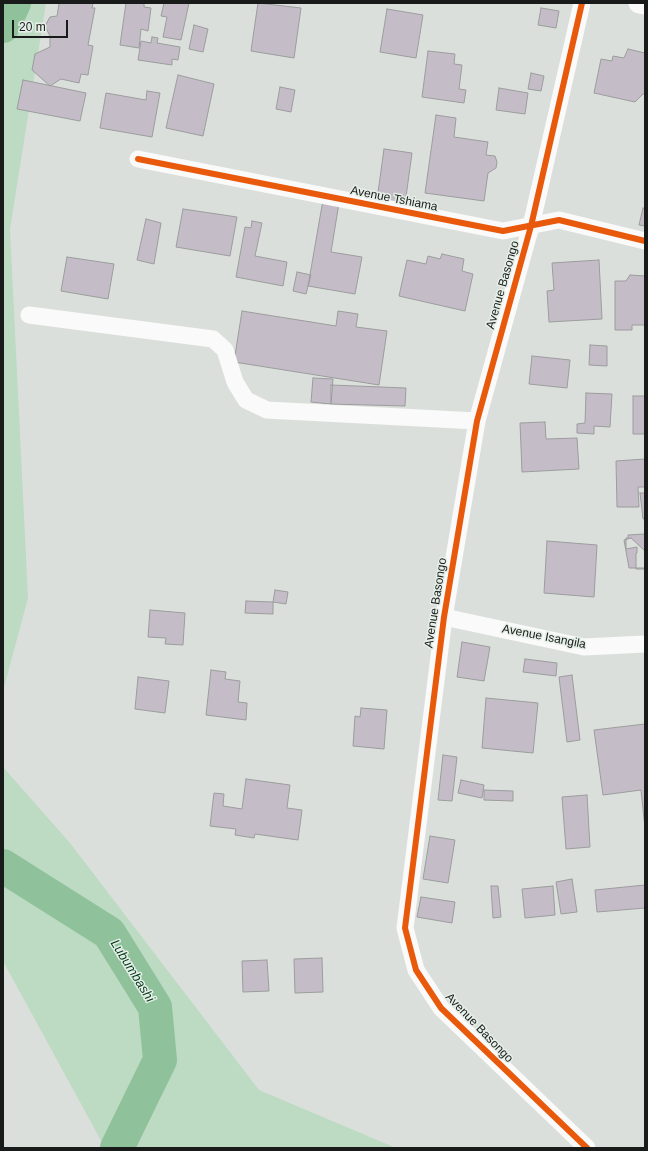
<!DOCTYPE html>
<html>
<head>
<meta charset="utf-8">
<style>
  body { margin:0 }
  #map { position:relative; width:648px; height:1151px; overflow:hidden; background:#dbdfdb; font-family:Helvetica,sans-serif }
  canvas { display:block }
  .frame { position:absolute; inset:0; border:4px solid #181b19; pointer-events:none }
  .scale { position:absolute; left:12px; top:20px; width:56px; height:18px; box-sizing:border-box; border:2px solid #181b19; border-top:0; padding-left:5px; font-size:12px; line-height:14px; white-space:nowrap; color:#181b19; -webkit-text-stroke:3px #e6efe8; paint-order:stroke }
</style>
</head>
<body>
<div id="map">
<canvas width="648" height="1151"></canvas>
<div class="frame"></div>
<div class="scale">20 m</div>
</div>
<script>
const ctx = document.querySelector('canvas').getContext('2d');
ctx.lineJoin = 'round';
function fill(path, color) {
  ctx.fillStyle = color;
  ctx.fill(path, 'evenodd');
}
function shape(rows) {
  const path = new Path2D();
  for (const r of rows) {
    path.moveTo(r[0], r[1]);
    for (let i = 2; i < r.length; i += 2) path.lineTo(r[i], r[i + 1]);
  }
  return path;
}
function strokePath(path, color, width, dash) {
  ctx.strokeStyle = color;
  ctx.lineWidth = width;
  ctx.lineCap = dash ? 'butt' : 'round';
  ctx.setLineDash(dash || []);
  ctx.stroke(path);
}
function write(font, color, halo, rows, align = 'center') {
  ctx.font = font + ' Helvetica,sans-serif';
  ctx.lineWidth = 3;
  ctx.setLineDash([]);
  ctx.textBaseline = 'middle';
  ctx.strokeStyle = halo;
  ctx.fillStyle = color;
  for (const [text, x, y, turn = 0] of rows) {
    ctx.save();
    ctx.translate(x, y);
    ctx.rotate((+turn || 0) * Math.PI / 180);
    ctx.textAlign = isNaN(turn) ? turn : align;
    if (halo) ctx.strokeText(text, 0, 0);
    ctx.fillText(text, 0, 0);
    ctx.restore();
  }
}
fill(shape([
  [3,3,46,3,10,229,28,598,3,691],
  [3,767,70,843,259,1090,396,1148,105,1148,3,961]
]), '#bcdbc2');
strokePath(shape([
  [3,26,14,3],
  [3,866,109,933,155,1007,160,1060,117,1148]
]), '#8fc19b', 34);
const building = shape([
  [60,3,93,3,92,8,95,8,88,45,93,46,88,75,81,74,79,83,61,79,50,86,32,70,35,54,50,47,50,36,45,26,50,17,57,16,59,4,60,3],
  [126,3,144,3,144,7,151,8,148,31,141,29,139,48,120,45,126,3],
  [164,3,189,3,181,40,163,37,167,17,161,16,164,3],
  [258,3,301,8,294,58,251,51,258,3],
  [541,8,559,11,556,28,538,25,541,8],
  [387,9,423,15,416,58,380,52,387,9],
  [194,25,208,29,203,52,189,49,194,25],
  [152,37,158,38,157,43,180,47,178,60,172,59,172,65,138,60,141,41,151,43,152,37],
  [628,49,645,53,645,94,643,94,635,102,594,93,601,59,612,61,613,56,624,58,628,49],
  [428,51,455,54,454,64,462,65,459,89,466,90,464,103,422,97,428,51],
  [531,73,544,76,541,91,528,89,531,73],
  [178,75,214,84,203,136,166,128,178,75],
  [23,80,86,93,80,121,17,109,23,80],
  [280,87,295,90,291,112,276,109,280,87],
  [499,88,528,93,525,114,496,110,499,88],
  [147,91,160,93,152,137,100,128,106,93,146,100,147,91],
  [436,115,456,118,454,137,488,142,486,155,495,156,497,162,496,168,488,173,484,201,425,193,436,115],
  [384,149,412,153,405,204,377,200,384,149],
  [323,200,339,203,331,252,362,257,355,294,308,286,323,200],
  [643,208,645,209,645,226,639,225,643,208],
  [183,209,237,217,230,256,176,247,183,209],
  [146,219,161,223,154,264,137,260,146,219],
  [252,221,262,223,255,256,287,262,283,286,236,277,245,227,251,228,252,221],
  [442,254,464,259,462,271,473,274,465,311,399,296,407,260,426,264,428,256,440,259,442,254],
  [67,257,114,264,108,299,61,291,67,257],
  [599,260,602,319,549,322,547,291,554,290,552,263,599,260],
  [297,272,311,275,306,294,293,291,297,272],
  [630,275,645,276,645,325,632,325,632,330,615,330,615,281,626,281,630,275],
  [242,311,336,326,338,311,358,314,356,327,387,331,379,385,234,362,242,311],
  [590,345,607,346,607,366,589,365,590,345],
  [532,356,570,360,567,388,529,384,532,356],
  [313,378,333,379,331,404,311,402,313,378],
  [331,385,406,388,405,406,331,404,331,385],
  [586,393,612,394,610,427,594,426,594,434,577,433,577,424,585,423,586,393],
  [633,396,645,396,645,434,633,434,633,396],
  [545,422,546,439,577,438,579,469,522,472,520,423,545,422],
  [645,459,645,487,638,487,639,507,617,507,616,461,645,459],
  [640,493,645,493,645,519,643,519,640,493],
  [645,534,645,569,636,569,636,553,637,553,637,547,626,549,626,538,628,538,628,535,645,534],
  [631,538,645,551,645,568,629,568,624,540,631,538],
  [547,541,597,545,594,597,544,593,547,541],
  [275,590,288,592,286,604,273,602,275,590],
  [246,601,273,602,273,614,245,613,246,601],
  [150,610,185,613,183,645,165,644,166,638,148,637,150,610],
  [462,642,490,647,484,681,457,677,462,642],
  [525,659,557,663,556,676,523,672,525,659],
  [211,670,226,672,225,679,240,681,238,702,247,703,246,720,206,715,211,670],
  [572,675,580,740,567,742,559,677,572,675],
  [138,677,169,681,165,713,135,709,138,677],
  [486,698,538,703,533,753,482,748,486,698],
  [361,708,387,710,384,749,353,746,355,716,360,717,361,708],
  [645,724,645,828,641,790,603,795,594,730,645,724],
  [443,755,457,757,452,801,438,800,443,755],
  [246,779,290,785,287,808,302,810,298,840,255,834,254,838,235,835,236,829,210,826,214,793,224,794,223,806,242,809,246,779],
  [461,780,484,785,482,798,458,793,461,780],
  [484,790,513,791,513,801,484,800,484,790],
  [587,795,590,847,566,849,562,797,587,795],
  [430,836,455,840,448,883,423,879,430,836],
  [572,879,577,912,561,914,556,882,572,879],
  [645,885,645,908,597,912,595,890,645,885],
  [491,886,498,886,501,917,493,918,491,886],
  [553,886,555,915,525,918,522,889,553,886],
  [421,897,455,902,452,923,417,917,421,897],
  [322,958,323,992,295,993,294,959,322,958],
  [267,960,269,991,243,992,242,961,267,960]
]);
fill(building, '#c4bdc8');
strokePath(building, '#9b9c9c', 1);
strokePath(shape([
  [582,3,531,226,477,421,444,617,405,928,416,970,441,1008,587,1148],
  [138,159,503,231,559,220,645,241],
  [29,315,213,339,225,350,235,382,246,400,267,410,477,421],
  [444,617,584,647,645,644]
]), '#fafafa', 17);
strokePath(shape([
  [639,3,645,4]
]), '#fafafa', 21);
strokePath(shape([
  [582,3,531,226,477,421,444,617,405,928,416,970,441,1008,587,1148],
  [138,159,503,231,559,220,645,241]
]), '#e8590c', 6);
write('12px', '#181b19', '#e6efe8', [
  ["Avenue Tshiama",394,199,11],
  ["Avenue Basongo",503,285,-74],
  ["Avenue Basongo",436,603,-81],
  ["Avenue Isangila",544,637,11],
  ["Avenue Basongo",479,1028,46]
]);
write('italic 13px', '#033c1a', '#e6efe8', [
  ["Lubumbashi",132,971,58]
]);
</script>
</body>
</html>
